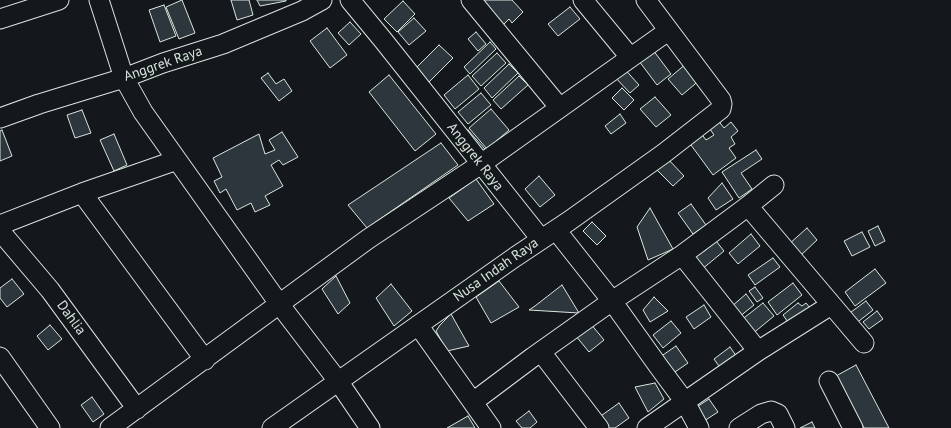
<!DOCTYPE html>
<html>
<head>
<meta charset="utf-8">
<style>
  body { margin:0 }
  canvas { display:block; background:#14181c }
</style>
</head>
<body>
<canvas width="951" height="428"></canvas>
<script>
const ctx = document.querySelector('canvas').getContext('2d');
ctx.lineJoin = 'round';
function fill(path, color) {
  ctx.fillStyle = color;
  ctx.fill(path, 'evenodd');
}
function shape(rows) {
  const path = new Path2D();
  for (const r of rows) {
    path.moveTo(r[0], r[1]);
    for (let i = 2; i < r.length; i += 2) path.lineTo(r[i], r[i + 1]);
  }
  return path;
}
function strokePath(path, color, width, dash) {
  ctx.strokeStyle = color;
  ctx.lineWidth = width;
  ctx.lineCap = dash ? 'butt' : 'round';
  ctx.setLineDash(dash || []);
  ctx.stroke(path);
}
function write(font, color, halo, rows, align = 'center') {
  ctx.font = font + ' "PT Sans",sans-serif';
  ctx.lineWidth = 3;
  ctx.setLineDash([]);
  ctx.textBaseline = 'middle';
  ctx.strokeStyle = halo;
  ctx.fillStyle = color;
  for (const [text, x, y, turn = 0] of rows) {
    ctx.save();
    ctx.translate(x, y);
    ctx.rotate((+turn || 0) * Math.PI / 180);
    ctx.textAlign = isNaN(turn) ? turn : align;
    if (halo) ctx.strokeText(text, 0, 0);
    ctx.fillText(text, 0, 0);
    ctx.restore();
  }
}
const building = shape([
  [182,0,195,33,179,39,166,7,182,0],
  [231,0,249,0,253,15,237,20,231,0],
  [257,0,286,0,286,1,260,6,257,0],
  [480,0,512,0,523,12,512,23,509,19,502,26,480,0],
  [403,1,415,14,397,32,384,19,403,1],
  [164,5,176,36,160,42,149,10,164,5],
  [570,7,580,19,558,36,548,24,570,7],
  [414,18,426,31,409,45,398,32,414,18],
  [350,22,361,34,349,45,338,33,350,22],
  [327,28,347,55,330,68,310,41,327,28],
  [476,32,486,44,478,51,468,39,476,32],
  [490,42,496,49,470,74,464,67,490,42],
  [439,45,453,58,429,82,415,69,439,45],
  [653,50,671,74,657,85,639,61,653,50],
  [497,53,506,63,481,86,472,76,497,53],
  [687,63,701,79,682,95,668,79,687,63],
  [509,64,518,73,492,98,484,88,509,64],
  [622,66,639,85,630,93,612,74,622,66],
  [268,73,276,84,284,79,292,91,279,101,261,78,268,73],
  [389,75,436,134,415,151,369,92,389,75],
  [468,75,479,89,455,109,444,95,468,75],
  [519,76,528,85,501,109,493,100,519,76],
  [622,88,634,100,624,110,612,98,622,88],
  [481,93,491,105,468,124,458,112,481,93],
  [655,97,671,115,656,127,640,109,655,97],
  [491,109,509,130,487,149,469,128,491,109],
  [82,110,91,133,75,138,67,115,82,110],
  [620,114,626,123,611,134,605,126,620,114],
  [717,119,724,128,731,122,738,131,731,137,735,144,729,148,736,158,713,175,688,141,700,132,706,140,714,135,708,126,717,119],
  [2,130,12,156,0,161,0,131,2,130],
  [468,130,485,149,478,155,461,135,468,130],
  [282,132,298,157,283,165,279,160,271,165,283,186,265,196,270,205,255,212,251,203,237,210,226,189,220,193,214,181,222,177,213,158,259,134,265,154,275,150,269,140,282,132],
  [114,134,127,165,114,171,100,140,114,134],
  [441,143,458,165,367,228,348,205,441,143],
  [756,150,762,159,741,173,752,189,739,198,722,172,756,150],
  [668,159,684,176,673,186,657,170,668,159],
  [539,176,555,195,540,207,525,189,539,176],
  [476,179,494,204,468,221,449,198,476,179],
  [722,183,733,199,716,210,708,198,722,183],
  [691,204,706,225,693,234,678,213,691,204],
  [650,208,673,249,648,260,637,227,650,208],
  [592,222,606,236,597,245,583,231,592,222],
  [878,226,885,241,875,246,868,231,878,226],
  [807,228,817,240,799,257,788,245,807,228],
  [862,232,870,247,852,256,844,241,862,232],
  [751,234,760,246,738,264,729,253,751,234],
  [716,241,724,251,701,270,688,255,699,246,703,252,716,241],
  [773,258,780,267,755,285,748,275,773,258],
  [875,269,886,283,855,306,845,292,875,269],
  [336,276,350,303,338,314,322,289,336,276],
  [12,279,24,294,7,307,0,298,0,288,12,279],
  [499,281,519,307,491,323,476,297,499,281],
  [793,283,802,295,777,315,768,302,793,283],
  [391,284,412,311,394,326,376,298,391,284],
  [562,285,579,313,529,310,535,306,562,285],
  [755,287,763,298,757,302,749,291,755,287],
  [746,294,754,305,739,317,731,307,746,294],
  [654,297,668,311,650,322,643,310,654,297],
  [866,301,873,310,854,325,847,315,866,301],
  [763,303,774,316,751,335,740,321,763,303],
  [798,303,802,306,806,303,811,309,790,325,783,315,798,303],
  [704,305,711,317,694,329,686,317,704,305],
  [877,311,883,319,869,329,863,322,877,311],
  [451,314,469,346,447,351,436,331,440,325,451,314],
  [671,321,681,333,663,348,653,335,671,321],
  [590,323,604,340,589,352,571,330,590,323],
  [50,325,62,339,48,350,37,336,50,325],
  [676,346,688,363,672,374,660,357,676,346],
  [730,347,737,357,721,369,714,359,730,347],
  [856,365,889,428,864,428,836,376,856,365],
  [655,383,664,399,648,412,635,387,655,383],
  [92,397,104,414,93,422,81,405,92,397],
  [709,399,718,412,701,423,692,410,709,399],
  [619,403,629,418,615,428,605,428,598,418,619,403],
  [529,411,537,422,530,428,522,428,516,421,529,411],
  [468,416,475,428,447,428,468,416],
  [812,422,815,428,800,428,812,422]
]);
fill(building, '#2c363c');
strokePath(building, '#d8e6dc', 1);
const minor = shape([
  [99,0,124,78,143,112,280,305,338,381,370,428],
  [350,0,383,40,541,239],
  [471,0,560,108],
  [583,0,630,57],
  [0,19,59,0],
  [0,118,39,104,124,78,163,63,223,44,302,11,322,0],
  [82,193,205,360],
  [748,206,864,343],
  [0,225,82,193,177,160],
  [556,230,612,301,659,367,685,402,699,428],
  [0,231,50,290,137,409],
  [682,255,758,351],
  [418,325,491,428],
  [541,352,599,428],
  [0,357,50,428],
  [829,381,853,428],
  [473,402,533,357,612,301,682,255,748,206,774,185],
  [110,428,368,239,481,164,668,31],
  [272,428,515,257,569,221,663,154,721,109,722,104,721,100,646,0],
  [647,428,758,351,831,305],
  [739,428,761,414,771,411,778,414,785,428]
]);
strokePath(minor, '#d8e6dc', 21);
strokePath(minor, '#14181c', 19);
write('14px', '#d8e6dc', '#14181c', [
  ["Anggrek Raya",163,64,-19],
  ["Anggrek Raya",475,157,52],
  ["Nusa Indah Raya",496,270,-35],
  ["Dahlia",71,318,54]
]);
</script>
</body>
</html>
